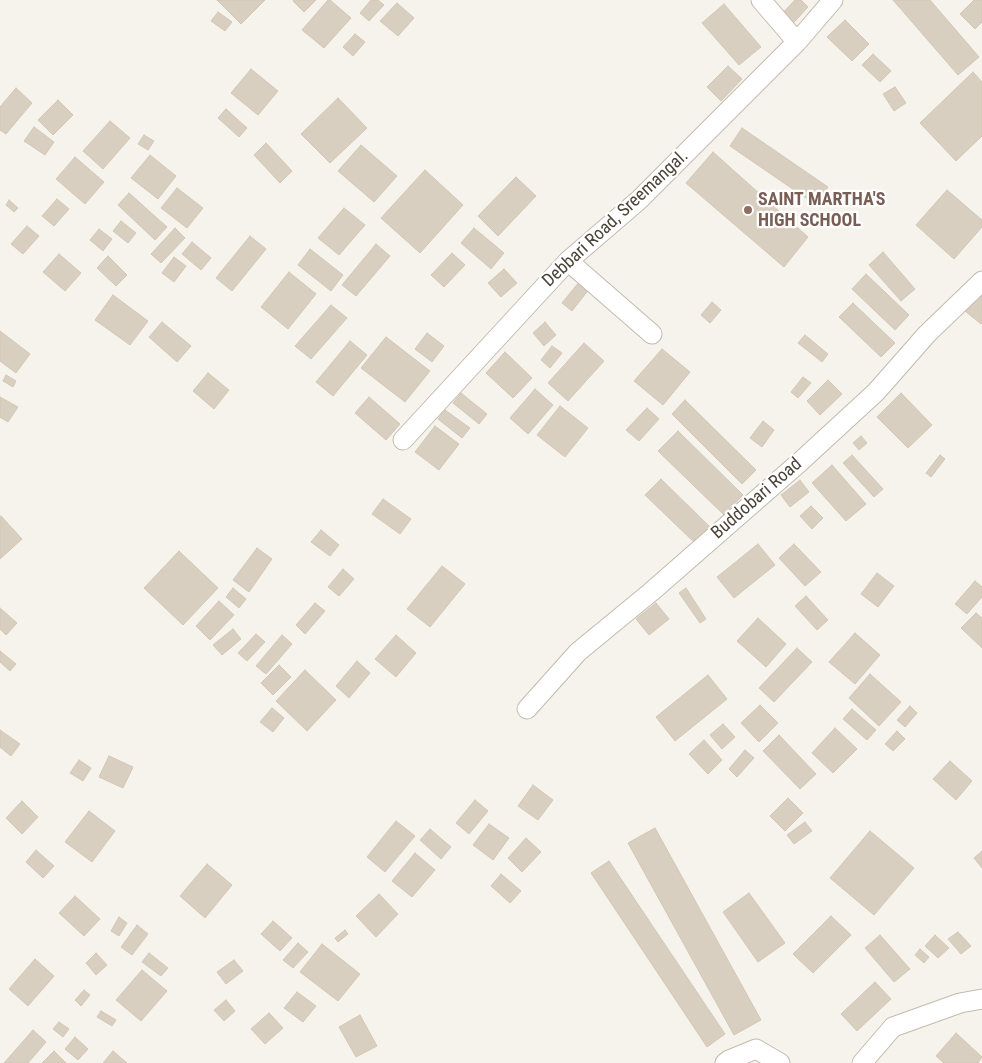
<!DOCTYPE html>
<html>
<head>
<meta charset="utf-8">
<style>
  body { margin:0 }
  canvas { display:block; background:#f6f3ec }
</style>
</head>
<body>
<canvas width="982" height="1063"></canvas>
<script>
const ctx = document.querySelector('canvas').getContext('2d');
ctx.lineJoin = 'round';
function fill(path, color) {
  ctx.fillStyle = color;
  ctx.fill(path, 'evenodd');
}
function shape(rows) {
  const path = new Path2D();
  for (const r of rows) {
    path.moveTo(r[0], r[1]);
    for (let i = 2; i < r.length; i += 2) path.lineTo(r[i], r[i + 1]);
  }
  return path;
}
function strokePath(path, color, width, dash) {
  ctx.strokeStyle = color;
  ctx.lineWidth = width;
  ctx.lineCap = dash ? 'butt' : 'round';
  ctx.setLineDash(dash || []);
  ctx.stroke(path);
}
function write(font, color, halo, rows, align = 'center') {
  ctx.font = font + ' "Roboto Condensed",sans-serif';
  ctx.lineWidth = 4.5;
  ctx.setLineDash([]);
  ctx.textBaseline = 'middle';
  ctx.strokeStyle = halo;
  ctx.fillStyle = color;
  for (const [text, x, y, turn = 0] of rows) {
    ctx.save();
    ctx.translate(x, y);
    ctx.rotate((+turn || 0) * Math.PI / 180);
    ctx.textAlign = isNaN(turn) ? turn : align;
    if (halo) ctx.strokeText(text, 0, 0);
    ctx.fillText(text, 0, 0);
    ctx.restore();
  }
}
const building = shape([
  [217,0,265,0,241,24,217,0],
  [294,0,316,0,304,12,293,1,294,0],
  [328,0,330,0,351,18,324,48,302,30,328,0],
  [371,0,378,0,384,5,369,21,360,13,371,0],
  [795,0,801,0,808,7,786,31,775,21,795,0],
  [893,0,930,0,979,57,958,75,893,0],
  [974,0,982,0,982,22,975,29,960,14,974,0],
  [397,3,414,18,398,36,380,21,397,3],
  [724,4,761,47,739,65,702,23,724,4],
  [218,12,232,22,225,31,211,21,218,12],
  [845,20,869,44,852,61,827,37,845,20],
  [355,34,365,42,353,56,343,47,355,34],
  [873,54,891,71,880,82,862,65,873,54],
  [728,66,742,79,721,101,707,87,728,66],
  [251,69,278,91,258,115,231,93,251,69],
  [973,72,982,82,982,136,956,161,920,123,973,72],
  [895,87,906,103,894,111,883,94,895,87],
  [16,88,32,103,6,134,0,130,0,107,16,88],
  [338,98,367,128,330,163,301,134,338,98],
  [58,100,73,115,53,135,38,120,58,100],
  [226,109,247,128,239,137,218,118,226,109],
  [110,121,130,138,103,169,83,151,110,121],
  [34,127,54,142,45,155,24,141,34,127],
  [742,128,828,187,816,205,730,146,742,128],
  [144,135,154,141,148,150,138,144,144,135],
  [266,143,292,171,280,183,254,155,266,143],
  [361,145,397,176,374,202,338,171,361,145],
  [713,152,808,237,784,267,686,183,713,152],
  [150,155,176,176,158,199,131,178,150,155],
  [75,157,104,182,85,204,56,179,75,157],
  [425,170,463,205,420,253,381,218,425,170],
  [516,177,536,196,498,236,478,216,516,177],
  [177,188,203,208,187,228,161,208,177,188],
  [947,190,982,220,982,227,954,259,916,225,947,190],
  [129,193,167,227,155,240,118,205,129,193],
  [57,199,69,209,54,226,42,216,57,199],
  [9,200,18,208,14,212,6,205,9,200],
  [344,208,365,225,339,255,318,238,344,208],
  [121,221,136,233,128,243,113,231,121,221],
  [27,226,39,236,23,254,11,244,27,226],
  [175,228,185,238,161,263,151,254,175,228],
  [474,228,504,253,491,269,461,243,474,228],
  [99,229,112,239,103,251,90,240,99,229],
  [250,236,266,249,232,291,216,278,250,236],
  [192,242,211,258,201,270,182,254,192,242],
  [376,244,390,256,356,296,342,285,376,244],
  [310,249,343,275,331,291,298,265,310,249],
  [883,252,915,289,901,301,869,265,883,252],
  [452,253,465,265,444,287,431,275,452,253],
  [59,254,81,273,65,291,43,272,59,254],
  [108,256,127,275,116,286,97,268,108,256],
  [174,257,186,266,174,282,162,273,174,257],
  [504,269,517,283,501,297,488,283,504,269],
  [289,272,316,294,288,329,261,307,289,272],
  [866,274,909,315,895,330,852,289,866,274],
  [580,281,590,288,572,311,562,303,580,281],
  [982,289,982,322,981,324,965,311,982,289],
  [113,295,148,321,130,345,95,320,113,295],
  [712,302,721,310,710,323,701,315,712,302],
  [853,303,895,343,881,357,839,317,853,303],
  [331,305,347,318,311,359,295,346,331,305],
  [162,322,191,346,177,362,149,337,162,322],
  [545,322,556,335,544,346,533,333,545,322],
  [0,331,30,354,16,373,0,361,0,331],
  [427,333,444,346,432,362,415,349,427,333],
  [805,335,828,354,822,362,798,343,805,335],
  [386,337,430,371,405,402,361,368,386,337],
  [350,341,367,355,333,396,316,382,350,341],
  [584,343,604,361,568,401,548,383,584,343],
  [552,346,562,353,550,368,541,360,552,346],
  [662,349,690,372,663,405,634,381,662,349],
  [505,352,532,378,513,398,486,373,505,352],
  [208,373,229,390,214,409,193,391,208,373],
  [6,375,16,381,13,387,3,381,6,375],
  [803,377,811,383,798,398,791,392,803,377],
  [828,380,842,394,820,415,807,401,828,380],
  [535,389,553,405,528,434,510,418,535,389],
  [461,393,487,414,479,424,453,403,461,393],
  [901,393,932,425,908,448,877,417,901,393],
  [0,397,18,407,8,422,0,417,0,397],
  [369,397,400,424,386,440,355,413,369,397],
  [685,400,756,470,742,484,672,414,685,400],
  [560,406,588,428,565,457,537,435,560,406],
  [647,408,659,419,639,441,626,430,647,408],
  [445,410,470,428,462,438,438,419,445,410],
  [763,421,774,430,762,447,750,438,763,421],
  [435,426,459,444,439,470,415,452,435,426],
  [678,431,743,495,724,515,658,451,678,431],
  [861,436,867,443,859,450,853,443,861,436],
  [852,455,883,489,874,497,843,463,852,455],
  [940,455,945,459,931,477,926,473,940,455],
  [832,465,866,504,846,521,812,483,832,465],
  [661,479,712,529,697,545,645,495,661,479],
  [800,480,809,492,790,507,781,495,800,480],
  [383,499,411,519,400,534,372,514,383,499],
  [811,506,823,518,812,529,800,516,811,506],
  [1,516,22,539,0,559,0,518,1,516],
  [321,530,339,545,330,556,311,542,321,530],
  [758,544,775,565,734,598,717,577,758,544],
  [794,544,821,572,805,586,779,558,794,544],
  [257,548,272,559,249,592,233,580,257,548],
  [179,551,218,588,183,625,144,588,179,551],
  [442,566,465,584,430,627,407,609,442,566],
  [343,569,354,579,339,596,328,587,343,569],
  [877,573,894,586,878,607,861,594,877,573],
  [975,581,982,587,982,597,967,614,955,604,975,581],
  [233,588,246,599,239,608,226,597,233,588],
  [686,588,706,619,700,623,679,593,686,588],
  [806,596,828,620,817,630,795,606,806,596],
  [219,601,234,615,210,640,196,626,219,601],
  [315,603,325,611,305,634,296,625,315,603],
  [656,603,669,619,649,635,636,619,656,603],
  [0,608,17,623,6,635,0,629,0,608],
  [976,613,982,618,982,648,961,628,976,613],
  [758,618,786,644,766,667,737,641,758,618],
  [233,629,241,639,222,655,213,645,233,629],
  [855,633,880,655,855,684,829,662,855,633],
  [256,634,265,642,247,661,238,653,256,634],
  [282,635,292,644,266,674,256,666,282,635],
  [396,635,416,653,396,677,375,659,396,635],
  [797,648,812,662,774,702,759,688,797,648],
  [0,651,16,664,10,671,0,662,0,651],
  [357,661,370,673,349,698,336,686,357,661],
  [279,665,291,677,273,695,261,683,279,665],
  [305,670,336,700,307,731,276,701,305,670],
  [870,674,901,702,879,726,849,698,870,674],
  [708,675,727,699,675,741,656,717,708,675],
  [760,705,778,723,759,742,741,723,760,705],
  [910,706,917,713,905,727,897,720,910,706],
  [272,708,284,718,273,732,260,722,272,708],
  [852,709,876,730,867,740,843,719,852,709],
  [723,724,735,737,722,749,710,735,723,724],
  [835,728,857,749,833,773,812,753,835,728],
  [0,730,20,744,11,756,0,747,0,730],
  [897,731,905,739,893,751,885,744,897,731],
  [779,735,816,774,800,789,763,751,779,735],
  [704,740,722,760,708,774,689,754,704,740],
  [745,750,754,758,737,777,729,769,745,750],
  [109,756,133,767,123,788,99,777,109,756],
  [79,760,91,768,83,781,70,773,79,760],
  [950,761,972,781,956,800,933,779,950,761],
  [533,785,553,800,538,820,518,806,533,785],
  [788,798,803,813,785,831,770,816,788,798],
  [475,800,488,811,469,834,456,823,475,800],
  [22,801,38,817,22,834,6,818,22,801],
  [89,811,115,831,92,862,65,842,89,811],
  [396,821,415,836,385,872,367,857,396,821],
  [805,822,812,831,794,844,787,835,805,822],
  [489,824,509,838,493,860,473,845,489,824],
  [655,828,761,1020,734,1035,628,843,655,828],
  [430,829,451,847,441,859,420,840,430,829],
  [870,831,914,868,874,915,830,878,870,831],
  [526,838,541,852,522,872,508,858,526,838],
  [36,850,54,866,43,878,26,862,36,850],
  [982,851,982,868,974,858,982,851],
  [415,853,435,870,412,897,392,881,415,853],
  [609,861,725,1034,707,1047,591,873,609,861],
  [207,864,232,885,205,918,180,896,207,864],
  [501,874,521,891,510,903,491,886,501,874],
  [749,893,785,943,758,962,723,912,749,893],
  [379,894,398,914,376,937,356,916,379,894],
  [75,896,100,919,84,936,59,913,75,896],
  [831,916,851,935,813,973,793,954,831,916],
  [119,917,127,923,119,936,111,931,119,917],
  [273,921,292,938,280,951,261,934,273,921],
  [137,925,148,934,132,955,121,947,137,925],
  [345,930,348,934,338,942,335,938,345,930],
  [958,932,971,946,961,954,948,939,958,932],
  [880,935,910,969,894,982,865,948,880,935],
  [935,935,949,948,938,958,925,946,935,935],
  [298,943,308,952,293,968,283,960,298,943],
  [322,944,360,974,338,1001,300,972,322,944],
  [920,949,929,957,924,963,915,955,920,949],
  [96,953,107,965,96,975,86,963,96,953],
  [149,953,168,968,161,976,142,962,149,953],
  [35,959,54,976,28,1006,9,989,35,959],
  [234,960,243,971,226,984,217,972,234,960],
  [142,970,167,991,141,1021,116,1000,142,970],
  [875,982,891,999,857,1031,841,1014,875,982],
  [84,990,90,995,81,1006,75,1000,84,990],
  [297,992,316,1006,303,1022,284,1008,297,992],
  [226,1000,235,1011,224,1021,214,1010,226,1000],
  [101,1011,116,1020,112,1026,97,1017,101,1011],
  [269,1013,283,1028,265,1044,251,1029,269,1013],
  [360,1015,377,1046,356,1057,339,1027,360,1015],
  [59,1022,69,1029,63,1037,53,1029,59,1022],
  [33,1030,46,1042,28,1063,4,1063,33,1030],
  [956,1033,982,1057,978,1063,944,1063,936,1056,956,1033],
  [75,1037,88,1049,78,1060,65,1049,75,1037],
  [54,1051,66,1063,42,1063,54,1051],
  [113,1051,127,1063,103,1063,113,1051]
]);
fill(building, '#d8cfc1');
strokePath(building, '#d3c7b4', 1);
const minor = shape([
  [761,0,797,42],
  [568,261,652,334],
  [403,440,568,261,639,200,797,42,833,0],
  [527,709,578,652,651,592,801,461,876,392,927,334,982,281],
  [725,1063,729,1060,756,1049,780,1063],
  [862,1063,893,1027,960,1003,982,999]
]);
strokePath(minor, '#c2bbae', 21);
strokePath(minor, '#fff', 19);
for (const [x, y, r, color] of [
  [748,210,5,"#8d6e63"]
]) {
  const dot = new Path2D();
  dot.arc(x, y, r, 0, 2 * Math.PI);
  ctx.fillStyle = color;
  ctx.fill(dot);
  strokePath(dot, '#fff', 2);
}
write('bold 18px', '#785e54', '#fff', [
  ["SAINT MARTHA'S",758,200],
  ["HIGH SCHOOL",758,221]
], 'left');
write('18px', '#4b4439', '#fff', [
  ["Debbari Road, Sreemangal.",616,219,-43],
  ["Buddobari Road",757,499,-41]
]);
</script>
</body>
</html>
